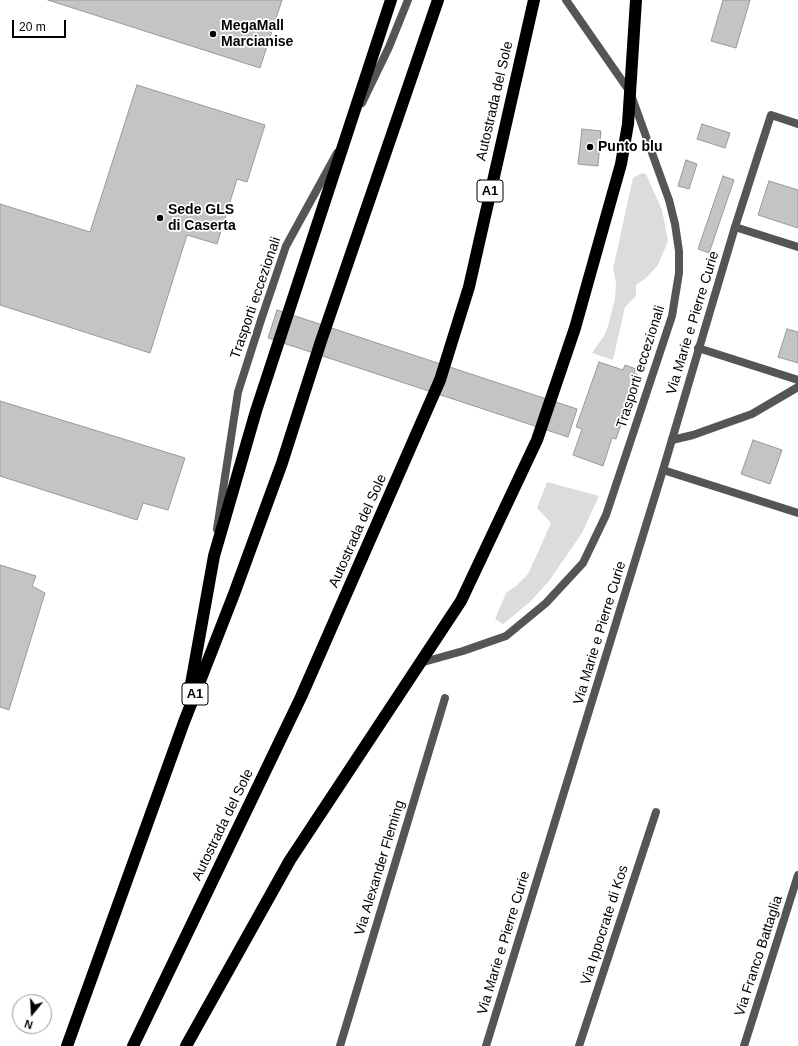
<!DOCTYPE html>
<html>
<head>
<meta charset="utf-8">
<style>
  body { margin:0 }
  #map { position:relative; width:798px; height:1046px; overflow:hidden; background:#fff; font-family:Arial,sans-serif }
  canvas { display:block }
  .north { position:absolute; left:12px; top:994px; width:40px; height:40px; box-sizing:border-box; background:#fff; border:1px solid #999; border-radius:50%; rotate:198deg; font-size:11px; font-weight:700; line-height:16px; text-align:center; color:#000 }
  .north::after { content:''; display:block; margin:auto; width:14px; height:18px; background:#000; clip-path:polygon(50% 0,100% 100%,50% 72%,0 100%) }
  .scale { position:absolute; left:12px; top:20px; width:54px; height:18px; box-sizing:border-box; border:2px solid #000; border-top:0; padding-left:5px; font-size:12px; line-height:14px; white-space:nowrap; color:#000; -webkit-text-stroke:3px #fff; paint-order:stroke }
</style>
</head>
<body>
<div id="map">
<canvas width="798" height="1046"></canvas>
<div class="north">N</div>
<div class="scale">20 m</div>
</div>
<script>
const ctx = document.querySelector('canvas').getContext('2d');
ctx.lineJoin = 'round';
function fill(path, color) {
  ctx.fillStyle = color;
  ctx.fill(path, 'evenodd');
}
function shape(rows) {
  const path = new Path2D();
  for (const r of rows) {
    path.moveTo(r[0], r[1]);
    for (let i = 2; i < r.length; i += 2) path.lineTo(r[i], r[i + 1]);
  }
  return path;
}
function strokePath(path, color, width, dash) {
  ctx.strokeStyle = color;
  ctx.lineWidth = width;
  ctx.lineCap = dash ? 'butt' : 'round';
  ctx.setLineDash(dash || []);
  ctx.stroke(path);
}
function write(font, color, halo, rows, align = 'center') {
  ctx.font = font + ' Arial,sans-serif';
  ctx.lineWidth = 3.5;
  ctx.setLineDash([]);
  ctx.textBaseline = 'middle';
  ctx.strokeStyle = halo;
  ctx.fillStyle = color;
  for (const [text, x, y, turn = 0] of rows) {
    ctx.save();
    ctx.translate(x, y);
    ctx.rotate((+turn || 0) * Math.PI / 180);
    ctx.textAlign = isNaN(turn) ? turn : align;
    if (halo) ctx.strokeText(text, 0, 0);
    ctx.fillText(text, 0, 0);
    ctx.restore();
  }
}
fill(shape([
  [642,173,646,174,662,210,668,241,658,265,646,278,636,285,636,296,625,307,613,360,592,353,604,336,608,326,615,298,616,283,613,269,633,178],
  [547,482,599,496,582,533,549,581,530,602,503,624,495,619,506,593,516,586,528,574,551,523,537,508]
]), '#dcdcdc');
const building = shape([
  [48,0,282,0,260,68,48,0],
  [723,0,750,0,736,48,711,41,723,0],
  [137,85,265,125,247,182,237,179,217,244,187,235,150,353,0,305,0,204,90,232,137,85],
  [702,124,730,133,725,148,697,139,702,124],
  [582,129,601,131,598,166,578,164,582,129],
  [686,160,697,164,689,189,678,186,686,160],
  [723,176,734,180,709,253,698,249,723,176],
  [769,181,798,190,798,228,758,215,769,181],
  [277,310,577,409,568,437,268,338,277,310],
  [787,329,798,332,798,363,778,357,787,329],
  [599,362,623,370,625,365,636,369,634,373,638,375,616,439,612,438,603,466,573,455,582,429,576,427,599,362],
  [0,401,185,458,168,510,143,503,137,520,0,476,0,401],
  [753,440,782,450,770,484,741,474,753,440],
  [0,565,36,576,32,586,45,593,9,710,0,707,0,565]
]);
fill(building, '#c4c4c4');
strokePath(building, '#999', 1);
strokePath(shape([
  [362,103,389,47,408,0],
  [798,124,771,115,735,227,798,247],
  [698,348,798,380],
  [672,440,693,435,752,414,798,387],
  [663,470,798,513],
  [217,529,238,392,261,320,286,246,337,153],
  [420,663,463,651,506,636,546,603,583,563,606,515,672,316,679,273,679,251,675,224,669,200,630,92,566,0]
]), '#555', 8);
strokePath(shape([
  [340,1046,445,698],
  [486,1046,663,470,735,227],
  [579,1046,656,812],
  [744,1046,798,875]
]), '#555', 8);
strokePath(shape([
  [189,695,214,556,256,411,391,0],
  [67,1046,184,722,234,594,282,463,321,341,438,0],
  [133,1046,301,697,440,380,469,287,534,0],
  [186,1046,290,860,461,601,537,440,575,328,621,164,628,124,636,0]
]), '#000', 12);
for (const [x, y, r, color] of [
  [213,34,4,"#000"],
  [590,147,4,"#000"],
  [160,218,4,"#000"]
]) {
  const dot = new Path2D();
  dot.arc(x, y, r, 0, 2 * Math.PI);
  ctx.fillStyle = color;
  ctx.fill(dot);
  strokePath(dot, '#fff', 1.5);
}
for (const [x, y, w] of [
  [490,191,26],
  [195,694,26]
]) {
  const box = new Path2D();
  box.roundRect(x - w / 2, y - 11, w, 22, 3);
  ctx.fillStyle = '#fff';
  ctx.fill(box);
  strokePath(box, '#000', 1);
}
write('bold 13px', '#000', null, [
  ["A1",490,191],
  ["A1",195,694]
]);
write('bold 14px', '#000', '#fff', [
  ["MegaMall",221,26],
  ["Marcianise",221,42],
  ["Punto blu",598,147],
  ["Sede GLS",168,210],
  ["di Caserta",168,226]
], 'left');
write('14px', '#000', '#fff', [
  ["Autostrada del Sole",495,101,-77],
  ["Trasporti eccezionali",256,298,-71],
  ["Via Marie e Pierre Curie",693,323,-73],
  ["Trasporti eccezionali",641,367,-72],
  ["Autostrada del Sole",358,531,-66],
  ["Via Marie e Pierre Curie",600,633,-73],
  ["Autostrada del Sole",223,825,-64],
  ["Via Alexander Fleming",380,868,-73],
  ["Via Ippocrate di Kos",605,925,-72],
  ["Via Marie e Pierre Curie",504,943,-73],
  ["Via Franco Battaglia",759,956,-72]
]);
</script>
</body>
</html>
